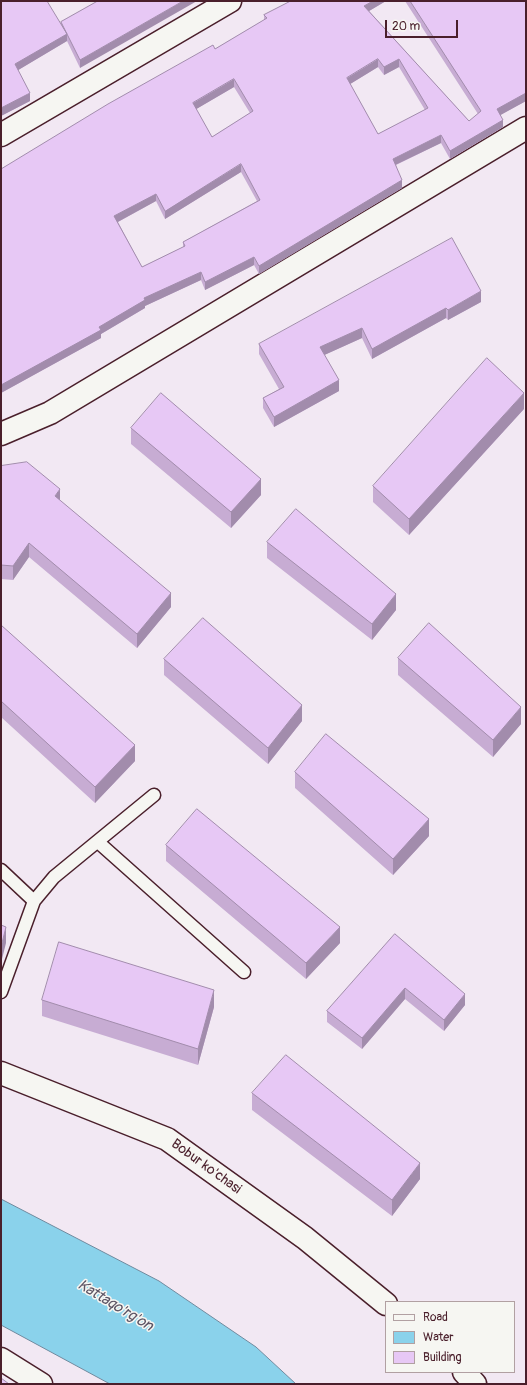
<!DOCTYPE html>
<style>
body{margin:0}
#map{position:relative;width:527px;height:1385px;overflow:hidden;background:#f2e8f3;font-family:Pangolin,sans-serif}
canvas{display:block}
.frame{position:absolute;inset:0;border:2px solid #4a1f2b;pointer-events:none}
.legend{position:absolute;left:385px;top:1301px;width:130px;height:72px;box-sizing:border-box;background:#f6f6f2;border:1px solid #b1a0a2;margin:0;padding:5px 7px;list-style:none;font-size:12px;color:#4a1f2b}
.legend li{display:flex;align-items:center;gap:8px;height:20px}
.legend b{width:20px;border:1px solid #b1a0a2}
.scale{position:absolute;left:385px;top:20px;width:73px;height:18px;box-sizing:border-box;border:2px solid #4a1f2b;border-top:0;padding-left:5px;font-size:12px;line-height:14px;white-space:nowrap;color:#4a1f2b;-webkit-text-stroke:3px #f6f6f2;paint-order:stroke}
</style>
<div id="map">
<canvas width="527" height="1385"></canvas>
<div class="frame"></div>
<ul class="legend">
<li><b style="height:5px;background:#f6f6f2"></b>Road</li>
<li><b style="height:11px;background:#8ad2eb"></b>Water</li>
<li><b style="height:11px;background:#e7c8f5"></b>Building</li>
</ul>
<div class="scale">20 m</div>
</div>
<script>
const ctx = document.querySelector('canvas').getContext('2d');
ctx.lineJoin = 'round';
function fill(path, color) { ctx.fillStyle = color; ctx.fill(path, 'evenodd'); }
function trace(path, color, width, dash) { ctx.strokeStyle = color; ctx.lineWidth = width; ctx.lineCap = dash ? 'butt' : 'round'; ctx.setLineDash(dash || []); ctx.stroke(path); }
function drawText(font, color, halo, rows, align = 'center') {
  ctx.font = font + ' Pangolin,sans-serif'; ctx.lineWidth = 3; ctx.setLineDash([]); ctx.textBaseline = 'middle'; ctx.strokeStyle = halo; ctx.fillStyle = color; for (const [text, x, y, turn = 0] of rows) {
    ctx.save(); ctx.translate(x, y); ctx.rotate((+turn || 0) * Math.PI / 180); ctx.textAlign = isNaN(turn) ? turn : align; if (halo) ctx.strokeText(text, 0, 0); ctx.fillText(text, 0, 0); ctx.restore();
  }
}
const water = new Path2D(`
 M 1,1199 L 159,1281 L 256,1347 L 296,1384 L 110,1384 L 1,1325 Z`);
fill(water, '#8ad2eb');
trace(water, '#708a9e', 1);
const service = new Path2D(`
 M 98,842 L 244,972
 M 1,870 L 34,901
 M 1,992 L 34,901 L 54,877 L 154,795`);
const minor = new Path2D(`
 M 1,434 L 50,413 L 526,128
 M 1,1359 L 41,1384`);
const tertiary = new Path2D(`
 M 1,135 L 230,1
 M 1,1073 L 167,1139 L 305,1238 L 386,1304
 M 464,1372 L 475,1384`);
trace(service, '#4a1f2b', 15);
trace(minor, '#4a1f2b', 25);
trace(tertiary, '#4a1f2b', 25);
trace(service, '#f6f6f2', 12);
trace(minor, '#f6f6f2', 22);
trace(tertiary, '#f6f6f2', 22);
fill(new Path2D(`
 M 1,1 L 61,24 L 61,22 L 98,1 L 80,68 L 67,41 L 18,70 L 30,101 L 1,116 Z
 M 291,1 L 386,1 L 369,11 L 469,121 L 478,114 L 405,1 L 526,1 L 526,101 L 500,115 L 503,127 L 450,159 L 441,143 L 396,165 L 402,188 L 259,274 L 254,265 L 205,290 L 201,280 L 145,306 L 145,308 L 101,334 L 101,338 L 1,393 L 1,169 L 215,49 L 264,20 L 264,15 ZM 378,67 L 384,75 L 399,67 L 425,110 L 378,134 L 350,84 ZM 234,87 L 250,113 L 212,137 L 196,109 ZM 241,172 L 257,201 L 183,242 L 183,247 L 142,267 L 118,222 L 156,201 L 165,219 Z
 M 481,302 L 448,320 L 446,318 L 372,359 L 362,338 L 324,355 L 339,391 L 274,427 L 263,408 L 263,398 L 279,389 L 259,354 L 259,344 Z
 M 524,409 L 409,535 L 373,502 L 373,486 Z
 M 131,428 L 261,495 L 231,528 L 131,444 Z
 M 1,466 L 60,501 L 171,607 L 137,648 L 29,557 L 13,580 L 1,579 Z
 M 267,542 L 396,610 L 372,640 L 267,558 Z
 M 1,625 L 135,761 L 95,803 L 1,717 Z
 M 398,658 L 521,724 L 493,757 L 398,675 Z
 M 164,659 L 302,721 L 268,764 L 164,675 Z
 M 295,772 L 429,836 L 393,875 L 295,788 Z
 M 166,845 L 340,943 L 306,979 L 166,861 Z
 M 395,934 L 465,1005 L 444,1031 L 405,999 L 362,1049 L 327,1022 L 327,1011 Z
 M 42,1000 L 214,1007 L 198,1065 L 42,1016 Z
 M 252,1093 L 420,1179 L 392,1216 L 252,1110 Z`), '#c7acd3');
fill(new Path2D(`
 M 183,1 L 197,1 L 80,68 L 80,60 Z
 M 373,1 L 386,1 L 364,14 L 364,6 Z
 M 67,34 L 67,41 L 15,72 L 15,64 Z
 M 378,59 L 378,67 L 347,86 L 347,78 Z
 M 399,59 L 399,67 L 384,75 L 384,67 Z
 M 234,79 L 234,87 L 193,111 L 193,103 Z
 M 30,93 L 30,101 L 1,116 L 1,108 Z
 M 526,93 L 526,101 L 497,117 L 497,109 Z
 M 503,120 L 503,127 L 450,159 L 450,151 Z
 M 441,135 L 441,143 L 393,166 L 393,159 Z
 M 241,164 L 241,172 L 165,219 L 165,211 Z
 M 402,180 L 402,188 L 259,274 L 259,266 Z
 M 156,194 L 156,201 L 114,224 L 114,216 Z
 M 254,257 L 254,265 L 205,290 L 205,282 Z
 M 201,272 L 201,280 L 145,306 L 145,308 L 101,334 L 101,338 L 1,393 L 1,385 L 99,327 L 144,298 Z
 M 481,291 L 481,302 L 448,320 L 448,310 Z
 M 446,308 L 446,318 L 372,359 L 372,349 Z
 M 362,328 L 362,338 L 320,357 L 320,347 Z
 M 339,380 L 339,391 L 274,427 L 274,417 Z
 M 524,393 L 524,409 L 409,535 L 409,519 Z
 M 261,479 L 261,495 L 231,528 L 231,512 Z
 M 60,489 L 60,503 L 55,496 Z
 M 29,543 L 29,557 L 13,580 L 13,566 Z
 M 171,593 L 171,607 L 137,648 L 137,634 Z
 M 396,594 L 396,610 L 372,640 L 372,624 Z
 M 302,705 L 302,721 L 268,764 L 268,748 Z
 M 521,707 L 521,724 L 493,757 L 493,740 Z
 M 135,745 L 135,761 L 95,803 L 95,787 Z
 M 429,819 L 429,836 L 393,875 L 393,859 Z
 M 6,927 L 6,943 L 1,963 L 1,947 Z
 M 340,927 L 340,943 L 306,979 L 306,963 Z
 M 405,988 L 405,999 L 362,1049 L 362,1038 Z
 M 214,990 L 214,1007 L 198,1065 L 198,1049 Z
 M 465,994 L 465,1005 L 444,1031 L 444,1020 Z
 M 420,1163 L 420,1179 L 392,1216 L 392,1200 Z`), '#a28cac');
const building = new Path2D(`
 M 1,1 L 47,1 L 67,34 L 15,64 L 30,93 L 1,108 Z
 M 98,1 L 183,1 L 80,60 L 61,22 Z
 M 291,1 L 373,1 L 364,6 L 469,121 L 481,111 L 410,1 L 526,1 L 526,93 L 497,109 L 503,120 L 450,151 L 441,135 L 393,159 L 402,180 L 259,266 L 254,257 L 205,282 L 201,272 L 144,298 L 145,300 L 99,327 L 101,330 L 1,385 L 1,169 L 108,104 L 213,45 L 215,49 L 267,18 L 264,15 ZM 378,59 L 384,67 L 399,59 L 428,108 L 378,134 L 347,78 ZM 234,79 L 253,111 L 212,137 L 193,103 ZM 241,164 L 260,200 L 183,242 L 185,246 L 142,267 L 114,216 L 156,194 L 165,211 Z
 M 452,238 L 481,291 L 448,310 L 446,308 L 372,349 L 362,328 L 320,347 L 339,380 L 274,417 L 263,398 L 284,387 L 259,344 Z
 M 487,358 L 524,393 L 409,519 L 373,486 Z
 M 161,393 L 261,479 L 231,512 L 131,428 Z
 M 27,462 L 60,489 L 55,496 L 171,593 L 137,634 L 29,543 L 13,566 L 1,565 L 1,466 Z
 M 296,509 L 396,594 L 372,624 L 267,542 Z
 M 203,618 L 302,705 L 268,748 L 164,659 Z
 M 429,623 L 521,707 L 493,740 L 398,658 Z
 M 1,625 L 135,745 L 95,787 L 1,701 Z
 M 326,734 L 429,819 L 393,859 L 295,772 Z
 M 197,809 L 340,927 L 306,963 L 166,845 Z
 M 1,925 L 6,927 L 1,947 Z
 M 395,934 L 465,994 L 444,1020 L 405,988 L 362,1038 L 327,1011 Z
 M 59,942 L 214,990 L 198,1049 L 42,1000 Z
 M 286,1055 L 420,1163 L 392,1200 L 252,1093 Z
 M 1,1378 L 9,1384 L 1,1384 Z`);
fill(building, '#e7c8f5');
trace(building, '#a28cac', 1);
drawText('14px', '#4a1f2b', '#f6f6f2', [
 ["Bobur ko'chasi",206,1167,36]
]);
drawText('italic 15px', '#5d5565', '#f6f6f2', [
 ["Kattaqo'rg'on",115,1306,31]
]);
</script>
